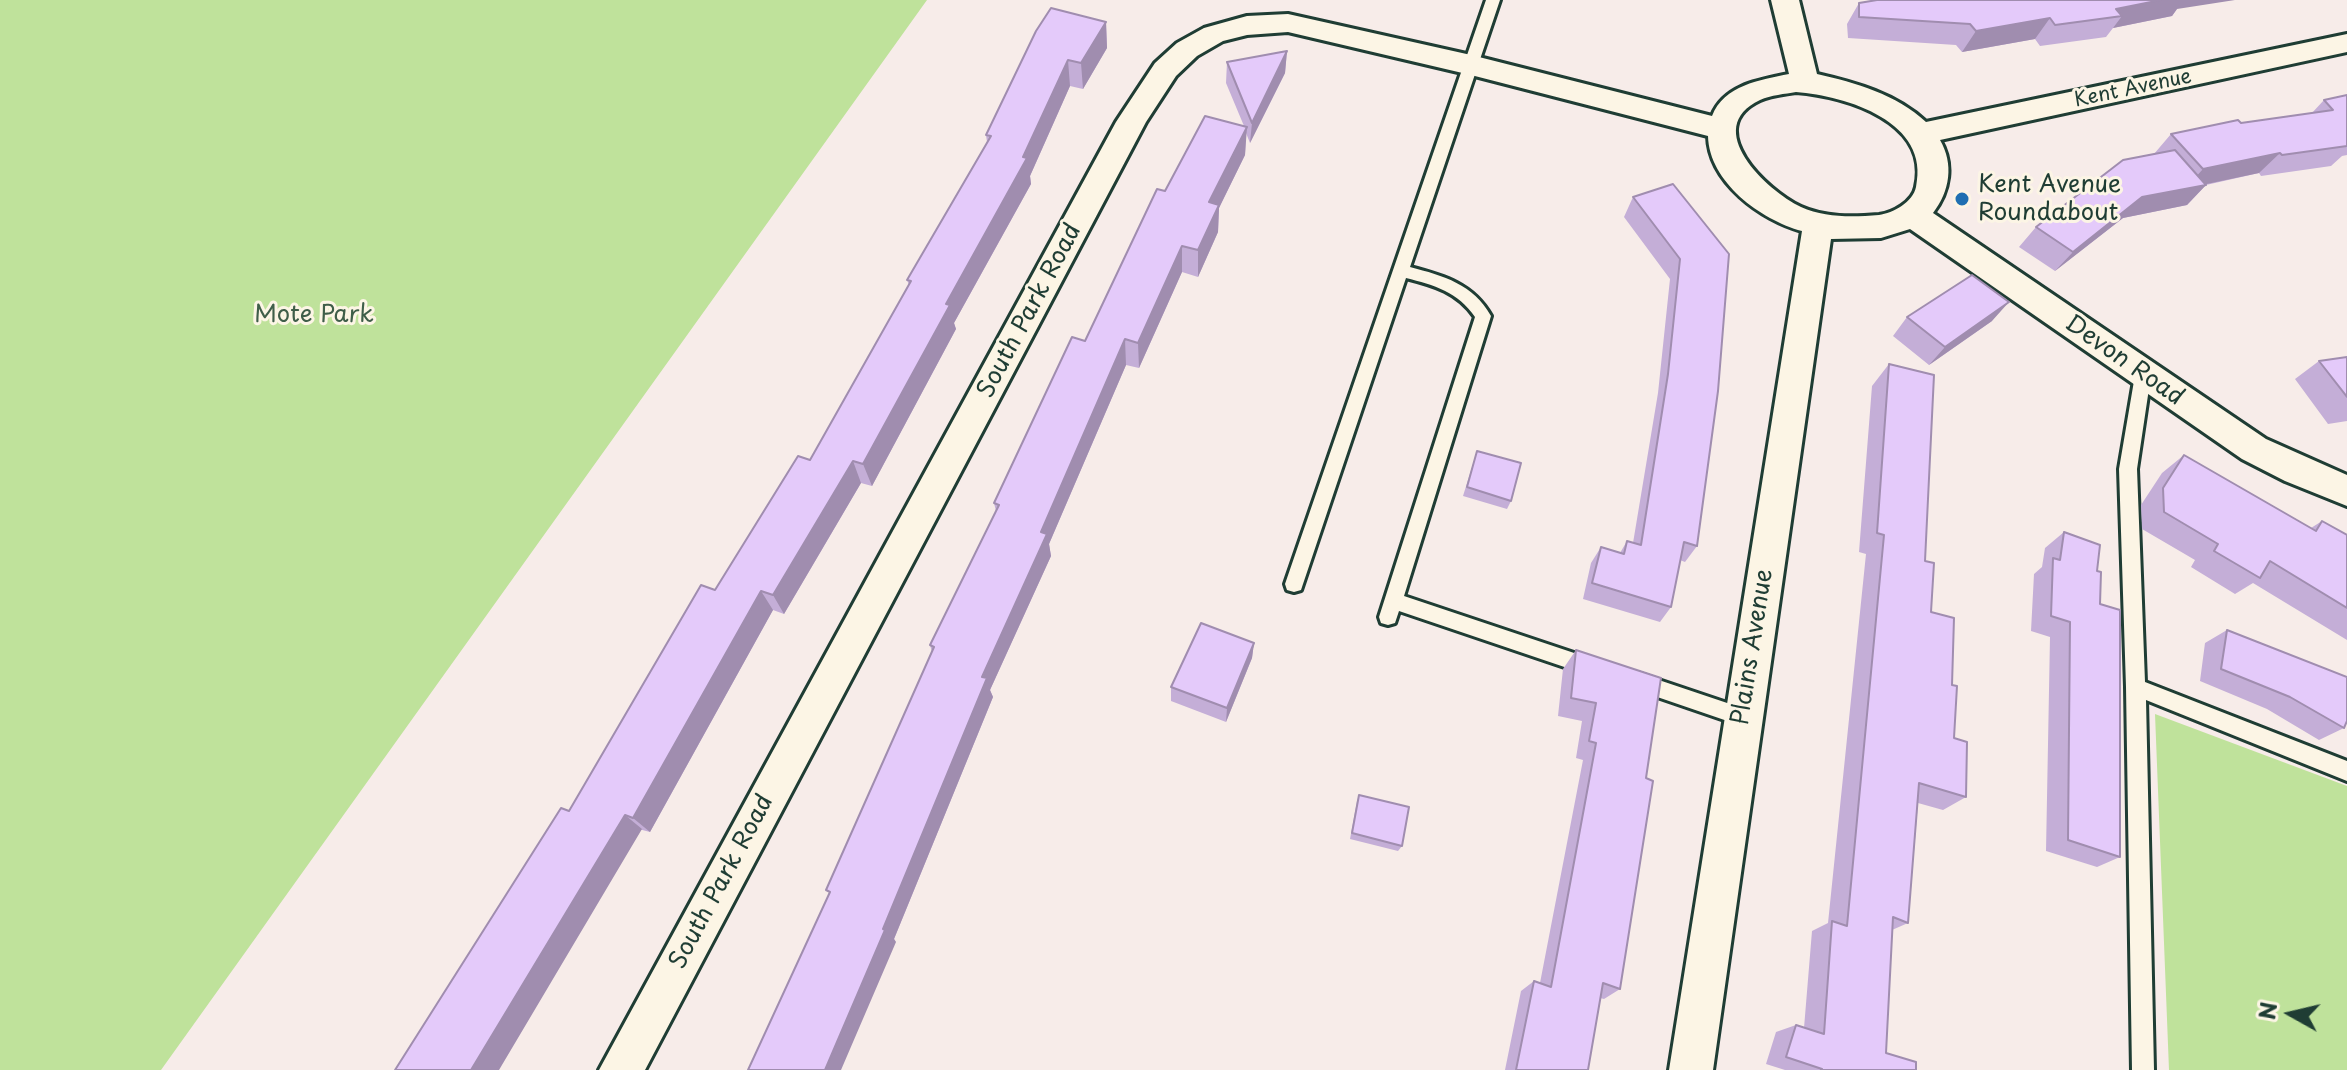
<!DOCTYPE html>
<style>
body{margin:0}
#map{position:relative;width:2347px;height:1070px;overflow:hidden;background:#f7ece9;font-family:"Playpen Sans",sans-serif}
canvas{display:block}
.north{position:absolute;left:2251px;top:974px;width:80px;height:80px;-webkit-text-stroke:6px #fcf5e5;paint-order:stroke;rotate:278deg;font-size:22px;font-weight:700;line-height:32px;text-align:center;color:#1f3d34}
.north::after{content:'';display:block;margin:auto;width:28px;height:36px;background:#1f3d34;clip-path:polygon(50% 0,100% 100%,50% 72%,0 100%)}
</style>
<div id="map">
<canvas width="2347" height="1070"></canvas>
<div class="north">N</div>
</div>
<script>
const ctx = document.querySelector('canvas').getContext('2d');
ctx.lineJoin = 'round';
function fill(path, color) { ctx.fillStyle = color; ctx.fill(path, 'evenodd'); }
function trace(path, color, width, dash) { ctx.strokeStyle = color; ctx.lineWidth = width; ctx.lineCap = dash ? 'butt' : 'round'; ctx.setLineDash(dash || []); ctx.stroke(path); }
function drawText(font, color, halo, rows, align = 'center') {
  ctx.font = font + ' "Playpen Sans",sans-serif'; ctx.lineWidth = 6; ctx.setLineDash([]); ctx.textBaseline = 'middle'; ctx.strokeStyle = halo; ctx.fillStyle = color; for (const [text, x, y, turn = 0] of rows) {
    ctx.save(); ctx.translate(x, y); ctx.rotate((+turn || 0) * Math.PI / 180); ctx.textAlign = isNaN(turn) ? turn : align; if (halo) ctx.strokeText(text, 0, 0); ctx.fillText(text, 0, 0); ctx.restore();
  }
}
fill(new Path2D(`
 M 0,0 L 927,0 L 161,1070 L 0,1070 Z
 M 2155,714 L 2347,786 L 2347,1070 L 2169,1070 Z`), '#bfe29b');
const service = new Path2D(`
 M 1486,0 L 1500,0 L 1410,267 C 1444,276 1473,284 1491,316 L 1404,596 L 1598,661 L 1601,667 L 1598,673 L 1591,676 L 1399,611 L 1395,623 L 1388,625 L 1381,623 L 1379,617 L 1475,317 C 1458,292 1434,285 1406,278 L 1303,584 L 1301,590 L 1294,592 L 1287,590 L 1285,584 Z
 M 2143,368 L 2151,375 L 2137,469 L 2145,682 L 2347,761 L 2347,781 L 2146,700 L 2154,1070 L 2132,1070 L 2126,687 L 2119,469 L 2135,375 Z
 M 1638,673 L 1742,708 L 1749,711 L 1752,717 L 1749,723 L 1742,726 L 1631,688 L 1628,682 L 1631,676 Z`);
const minor = new Path2D(`
 M 1771,0 L 1799,0 L 1817,74 C 1856,83 1896,94 1926,122 L 2347,34 L 2347,52 L 1940,140 C 1954,164 1950,191 1933,213 L 2266,439 L 2347,475 L 2347,506 L 2285,481 L 2242,459 L 1910,229 L 1881,238 L 1831,239 L 1713,1070 L 1669,1070 L 1802,231 C 1761,220 1709,182 1708,136 L 1471,75 L 1288,32 L 1247,35 L 1223,41 L 1197,56 L 1176,76 L 1146,122 L 645,1070 L 599,1070 L 1116,122 L 1155,63 L 1177,43 L 1204,28 L 1247,16 L 1288,14 L 1471,55 L 1712,116 C 1724,85 1760,80 1789,74 ZM 1796,92 C 1847,96 1931,122 1916,187 C 1913,202 1893,213 1879,215 C 1853,217 1825,218 1801,207 C 1767,191 1700,128 1760,100 C 1771,95 1785,94 1796,92 Z`);
trace(service, '#1f3d34', 6);
trace(minor, '#1f3d34', 6);
fill(service, '#fcf5e5');
fill(minor, '#fcf5e5');
fill(new Path2D(`
 M 1859,3 L 2177,9 L 2172,16 L 2113,28 L 2106,37 L 2040,46 L 2035,39 L 1962,52 L 1956,45 L 1848,38 L 1847,24 Z
 M 1106,22 L 1107,48 L 1083,89 L 1070,86 L 1030,176 L 1031,184 L 954,323 L 956,329 L 872,486 L 861,483 L 784,614 L 773,610 L 650,832 L 569,811 L 715,590 L 810,460 L 909,285 L 907,280 L 987,142 L 986,135 Z
 M 1287,51 L 1285,73 L 1250,143 L 1246,133 L 1245,155 L 1219,208 L 1218,232 L 1198,277 L 1182,272 L 1139,368 L 1126,365 L 1049,544 L 1051,556 L 990,690 L 993,697 L 894,939 L 896,942 L 826,890 L 932,652 L 930,645 L 996,511 L 994,503 L 1085,341 L 1165,191 L 1244,126 L 1226,83 L 1227,62 Z
 M 2347,95 L 2347,155 L 2342,156 L 2331,166 L 2261,176 L 2259,173 L 2206,185 L 2187,205 L 2123,218 L 2055,271 L 2019,247 L 2036,227 L 2154,154 L 2171,134 L 2311,114 L 2324,100 Z
 M 1633,197 L 1729,254 L 1697,546 L 1685,562 L 1680,560 L 1671,607 L 1660,622 L 1583,599 L 1591,563 L 1601,547 L 1620,553 L 1627,541 L 1633,543 L 1658,393 L 1670,279 L 1624,217 Z
 M 1907,317 L 1992,321 L 1929,365 L 1893,336 Z
 M 2347,357 L 2347,421 L 2328,424 L 2295,379 L 2319,361 Z
 M 1889,364 L 1925,561 L 1931,612 L 1952,685 L 1954,738 L 1966,797 L 1943,810 L 1918,803 L 1908,923 L 1892,930 L 1886,1053 L 1916,1070 L 1785,1070 L 1766,1064 L 1776,1032 L 1796,1025 L 1804,1028 L 1812,931 L 1828,923 L 1866,554 L 1859,552 L 1872,386 Z
 M 1477,451 L 1511,501 L 1507,509 L 1463,496 Z
 M 2184,455 L 2311,528 L 2322,521 L 2347,535 L 2347,640 L 2253,583 L 2235,594 L 2191,567 L 2195,560 L 2142,529 L 2141,505 L 2162,473 Z
 M 2064,532 L 2097,571 L 2100,604 L 2120,857 L 2097,867 L 2046,851 L 2050,637 L 2031,631 L 2034,574 L 2042,567 L 2045,548 Z
 M 2227,630 L 2344,728 L 2319,740 L 2267,709 L 2200,681 L 2205,643 Z
 M 1254,643 L 1252,658 L 1226,722 L 1171,701 L 1171,687 Z
 M 1576,650 L 1646,778 L 1620,989 L 1604,999 L 1600,998 L 1588,1070 L 1505,1070 L 1521,991 L 1534,981 L 1540,983 L 1583,760 L 1576,758 L 1582,721 L 1558,716 L 1563,669 Z
 M 1359,795 L 1402,846 L 1398,851 L 1350,839 L 1357,801 Z`), '#c4aed7');
fill(new Path2D(`
 M 2161,0 L 2235,0 L 2177,9 L 2172,16 L 2113,28 L 2122,16 L 2116,9 Z
 M 2050,18 L 2035,39 L 1962,52 L 1976,31 Z
 M 1106,22 L 1107,48 L 1083,89 L 1081,63 Z
 M 1287,51 L 1285,73 L 1250,143 L 1252,123 Z
 M 1068,60 L 1070,86 L 1030,176 L 1031,184 L 954,323 L 956,329 L 872,486 L 863,464 L 946,304 Z
 M 1247,127 L 1245,155 L 1219,208 L 1218,232 L 1198,277 L 1198,250 L 1209,202 Z
 M 2280,153 L 2259,173 L 2202,185 L 2206,185 L 2187,205 L 2123,218 L 2055,271 L 2073,252 L 2142,197 L 2185,189 L 2203,169 Z
 M 1182,246 L 1182,272 L 1139,368 L 1138,343 Z
 M 2009,302 L 1992,321 L 1929,365 L 1945,347 Z
 M 1125,339 L 1126,365 L 1049,544 L 1051,556 L 990,690 L 993,697 L 894,939 L 896,942 L 841,1070 L 825,1070 L 1041,532 Z
 M 853,461 L 861,483 L 784,614 L 773,595 Z
 M 761,591 L 773,610 L 650,832 L 633,818 Z
 M 1254,643 L 1252,658 L 1226,722 L 1227,708 Z
 M 625,815 L 642,829 L 499,1070 L 471,1070 Z`), '#a08daf');
const building = new Path2D(`
 M 1877,0 L 2161,0 L 2116,9 L 2122,16 L 2055,25 L 2050,18 L 1976,31 L 1970,24 L 1859,17 L 1859,3 Z
 M 1051,8 L 1106,22 L 1081,63 L 1068,60 L 1023,157 L 1027,158 L 946,304 L 950,305 L 863,464 L 853,461 L 773,595 L 761,591 L 633,818 L 625,815 L 471,1070 L 395,1070 L 561,808 L 569,811 L 701,585 L 715,590 L 798,456 L 810,460 L 911,281 L 907,280 L 991,136 L 986,135 L 1036,31 Z
 M 1287,51 L 1252,123 L 1227,62 Z
 M 2347,95 L 2347,146 L 2282,155 L 2280,153 L 2203,169 L 2171,134 L 2238,120 L 2241,123 L 2333,110 L 2324,100 Z
 M 1205,116 L 1247,127 L 1209,202 L 1219,205 L 1198,250 L 1182,246 L 1138,343 L 1125,339 L 1041,532 L 1047,534 L 982,677 L 987,678 L 883,929 L 885,930 L 825,1070 L 748,1070 L 830,892 L 826,890 L 934,647 L 930,645 L 999,505 L 994,503 L 1072,337 L 1085,341 L 1157,189 L 1165,191 Z
 M 2175,150 L 2206,185 L 2142,197 L 2073,252 L 2036,227 L 2123,160 Z
 M 1673,184 L 1729,254 L 1718,391 L 1697,546 L 1684,542 L 1671,607 L 1592,583 L 1601,547 L 1624,554 L 1627,541 L 1641,545 L 1668,374 L 1680,259 L 1633,197 Z
 M 1972,275 L 2009,302 L 1945,347 L 1907,317 Z
 M 2347,357 L 2347,397 L 2319,361 Z
 M 1889,364 L 1934,375 L 1925,561 L 1934,563 L 1931,612 L 1954,618 L 1952,685 L 1957,686 L 1954,738 L 1967,742 L 1966,797 L 1919,783 L 1908,923 L 1893,917 L 1886,1053 L 1916,1062 L 1916,1070 L 1821,1070 L 1822,1069 L 1786,1057 L 1796,1025 L 1824,1034 L 1832,921 L 1847,926 L 1884,535 L 1877,533 Z
 M 1477,451 L 1521,463 L 1511,501 L 1467,487 Z
 M 2184,455 L 2316,531 L 2322,521 L 2347,535 L 2347,608 L 2270,561 L 2260,578 L 2214,551 L 2218,544 L 2164,512 L 2163,488 Z
 M 2064,532 L 2100,545 L 2097,571 L 2101,572 L 2100,604 L 2120,610 L 2120,857 L 2068,840 L 2070,622 L 2051,616 L 2053,558 L 2060,560 Z
 M 1201,623 L 1254,643 L 1227,708 L 1171,687 Z
 M 2227,630 L 2347,677 L 2347,721 L 2344,728 L 2290,697 L 2221,669 Z
 M 1576,650 L 1661,678 L 1646,778 L 1653,781 L 1620,989 L 1603,983 L 1588,1070 L 1516,1070 L 1534,981 L 1551,987 L 1596,743 L 1589,741 L 1596,703 L 1571,698 Z
 M 1359,795 L 1409,807 L 1402,846 L 1352,833 Z`);
fill(building, '#e4cafa');
trace(building, '#a08daf', 2);
for (const [x, y, r, color] of [
 [1962,199,8,"#1f6fb2"]
]) { const dot = new Path2D(); dot.arc(x, y, r, 0, 2 * Math.PI); ctx.fillStyle = color; ctx.fill(dot); trace(dot, '#fcf5e5', 3); }
drawText('20px', '#1f3d34', '#fcf5e5', [
 ["Kent Avenue",2133,89,-12]
]);
drawText('24px', '#1f3d34', '#fcf5e5', [
 ["Kent Avenue",1978,185],
 ["Roundabout",1978,213]
], 'left');
drawText('24px', '#1f3d34', '#fcf5e5', [
 ["South Park Road",1030,311,-62],
 ["Devon Road",2124,361,35],
 ["Plains Avenue",1753,647,-81],
 ["South Park Road",722,882,-62]
]);
drawText('24px', '#3f5e49', '#fcf5e5', [
 ["Mote Park",314,315]
]);
</script>
